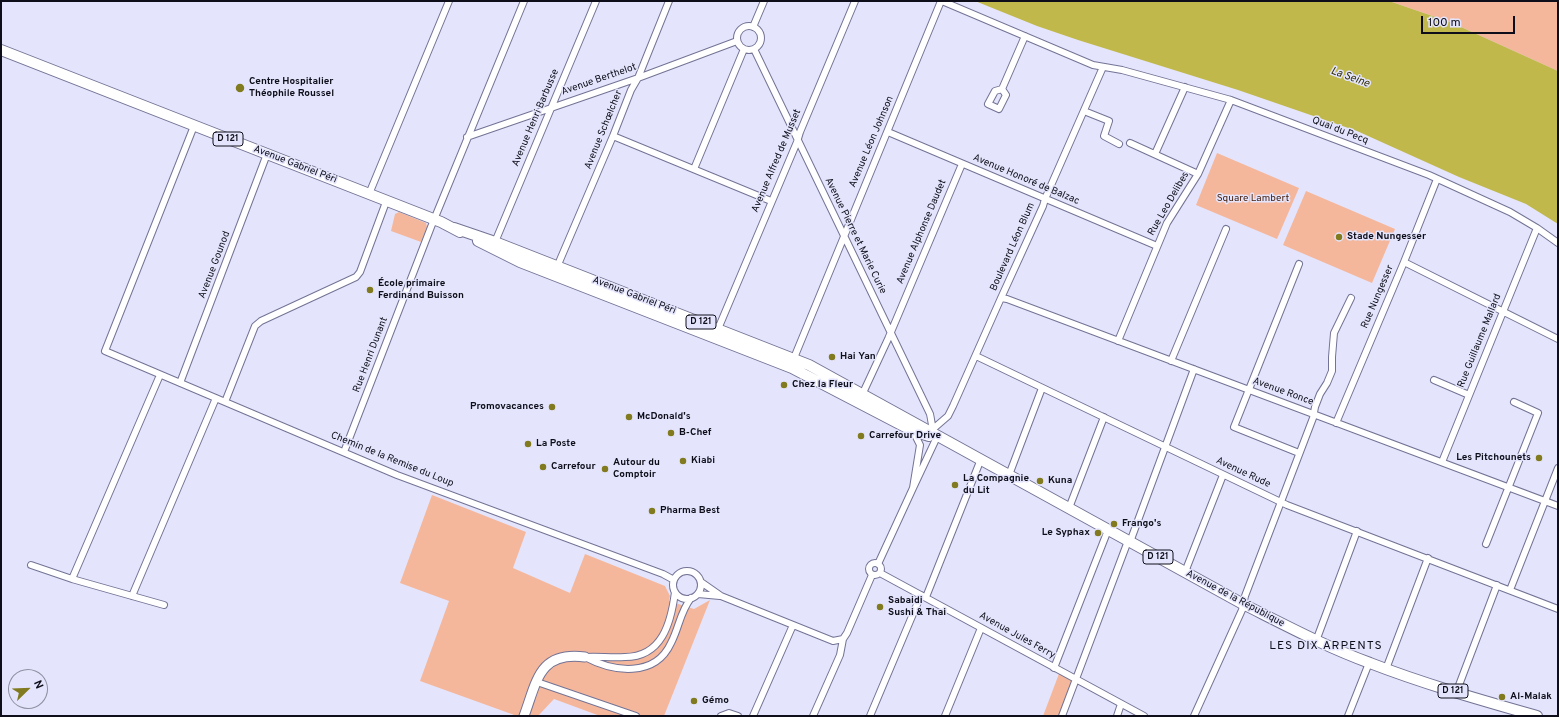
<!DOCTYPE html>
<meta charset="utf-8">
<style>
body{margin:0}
#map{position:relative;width:1559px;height:717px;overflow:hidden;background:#e4e5fc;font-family:Overpass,sans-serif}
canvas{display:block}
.frame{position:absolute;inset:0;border:2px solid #0e0e1a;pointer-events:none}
.north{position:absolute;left:8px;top:669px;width:40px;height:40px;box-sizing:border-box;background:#e4e5fc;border:1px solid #8e8fa2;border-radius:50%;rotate:67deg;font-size:11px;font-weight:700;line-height:16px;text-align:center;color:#0e0e1a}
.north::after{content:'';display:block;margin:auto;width:14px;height:18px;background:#817a1f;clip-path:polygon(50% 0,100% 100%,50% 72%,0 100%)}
.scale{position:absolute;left:1421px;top:16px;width:94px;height:18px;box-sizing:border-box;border:2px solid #0e0e1a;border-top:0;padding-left:5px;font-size:12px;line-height:14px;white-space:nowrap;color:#0e0e1a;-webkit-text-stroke:3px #e4e5fc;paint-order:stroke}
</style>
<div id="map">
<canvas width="1559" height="717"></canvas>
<div class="frame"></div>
<div class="north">N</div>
<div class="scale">100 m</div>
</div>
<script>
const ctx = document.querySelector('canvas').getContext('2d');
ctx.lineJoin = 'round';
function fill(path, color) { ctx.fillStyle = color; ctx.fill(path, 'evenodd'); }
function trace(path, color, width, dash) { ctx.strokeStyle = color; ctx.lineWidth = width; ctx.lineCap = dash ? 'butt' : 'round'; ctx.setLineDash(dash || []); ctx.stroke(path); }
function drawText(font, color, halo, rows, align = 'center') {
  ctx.font = font + ' Overpass,sans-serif'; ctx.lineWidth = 3; ctx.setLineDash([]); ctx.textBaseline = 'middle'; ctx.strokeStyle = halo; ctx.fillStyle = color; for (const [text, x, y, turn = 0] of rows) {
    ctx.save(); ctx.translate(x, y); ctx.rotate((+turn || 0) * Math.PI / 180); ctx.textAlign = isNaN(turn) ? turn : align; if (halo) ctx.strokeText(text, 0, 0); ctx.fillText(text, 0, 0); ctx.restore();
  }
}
fill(new Path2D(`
 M 1389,1 L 1558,1 L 1558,71 L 1450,22 Z
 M 1217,153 L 1299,188 L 1277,239 L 1196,205 Z
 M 1306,191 L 1395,229 L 1372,283 L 1283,245 Z
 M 399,212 L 426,223 L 427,227 L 421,242 L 391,231 L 395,214 Z
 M 432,495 L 526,532 L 513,568 L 570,593 L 585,554 L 665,586 L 670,596 L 669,601 L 694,609 L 710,600 L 664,716 L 600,716 L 554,699 L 538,716 L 517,716 L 420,681 L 449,601 L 400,583 Z
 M 1060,671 L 1075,680 L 1062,716 L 1043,716 Z`), '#f5b79c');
fill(new Path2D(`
 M 975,1 L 1389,1 L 1450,22 L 1558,71 L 1558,224 L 1526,204 L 1459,177 L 1357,131 L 1238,90 L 1078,40 L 1037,26 Z`), '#c1b84b');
const street = new Path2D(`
 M 942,1 L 1093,65 L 1122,70 L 1231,100 L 1429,175 L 1510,212 L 1537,228 L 1558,243
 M737 38a12 12 0 1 1 24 0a12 12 0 1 1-24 0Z
 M 753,27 L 764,1
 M 754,49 L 930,414 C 932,423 932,431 936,439 L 913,488 L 920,445 L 913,431
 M 1002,89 L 1025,36
 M 1002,89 L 1006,95 L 999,109 L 988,104 L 995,91 Z
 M 1084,111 L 1109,121 L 1104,136 L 1119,144
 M 194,126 L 105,351 L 397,475 L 663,574 L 674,580
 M 888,132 L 1157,246
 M 613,136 L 771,201
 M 467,137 L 638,78 L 737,41
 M 1130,143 L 1198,174
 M 1155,154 L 1185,87
 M 694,169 L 744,49
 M 369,194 L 449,1
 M 495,242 L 596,1
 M 1404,262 L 1558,339
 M 1299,264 L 1234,427 L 1299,453
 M 557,267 L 613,136 L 631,90 L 638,78 L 669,1
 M 1001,298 L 1007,299 L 1558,506
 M 718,329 L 797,142 L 800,132 L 855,1
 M 1118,341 L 1167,223 L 1198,174 L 1231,100
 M 976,356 L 1287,505 L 1558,609
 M 794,358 L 941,1
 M 1171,361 L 1226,229
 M 1434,380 L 1469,395
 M 180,383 L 267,154
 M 862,395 L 888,339 L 962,164
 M 225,402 L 255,326 L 261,321 L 356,277 L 360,272 L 386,202
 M 1336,423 L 1404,262 L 1437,179
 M 933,429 L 948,416 L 953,406 L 1001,298 L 1043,206 L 1045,199 L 1103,67
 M 344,452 L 431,227 L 524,1
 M 1442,462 L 1537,228
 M 1009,475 L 1042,388
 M 1069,508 L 1104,417
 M 1130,542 L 1194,369
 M 1486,544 L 1538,413 L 1514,402
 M869 569a6 6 0 1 1 12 0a6 6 0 1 1-12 0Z
 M 878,564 L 913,488
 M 31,565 L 72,579 L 164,605
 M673 585a14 14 0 1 1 28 0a14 14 0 1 1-28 0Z
 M 1185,572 L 1223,475
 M 880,573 L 1144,716
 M 72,579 L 160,375
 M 701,582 L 721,596 L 833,641 L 843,639
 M 1510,590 L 1558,468
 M 698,594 L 720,596
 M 132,596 L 216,398
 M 926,597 L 981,459
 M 1316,641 L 1357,531
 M 585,657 C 613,672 655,678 671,643 C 679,628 680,612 691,598
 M 585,657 C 599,656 610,658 625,657 C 662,657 671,623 675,592
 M 1054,668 L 1108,530
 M 1386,669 L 1428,558
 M 537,682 L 636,716
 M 1456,693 L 1497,585
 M 721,716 L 729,713 L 738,716
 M 753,716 L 793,625
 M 813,716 L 840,655 L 843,639 L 847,633 L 872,575
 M 870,716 L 921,595
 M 945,716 L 981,628
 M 1062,716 L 1128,541
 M 1117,716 L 1121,704
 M 1194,716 L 1242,610 L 1245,596 L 1313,418 L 1315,407 L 1320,394 L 1327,383 L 1332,371 L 1332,357 L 1334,333 L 1351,298
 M 1348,716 L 1369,663`);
const secondary = new Path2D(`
 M 524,716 C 537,681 539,651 585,657`);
const primary = new Path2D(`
 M 1,50 L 441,222 L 460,232
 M 454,228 L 495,242 L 809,365 L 1243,604 C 1285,625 1326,647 1370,663 C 1424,684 1481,700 1537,716
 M 478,241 L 520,262 L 792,368 L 913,431 L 929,436`);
trace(street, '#737395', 8);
trace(secondary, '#737395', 11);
trace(primary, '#737395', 12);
trace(street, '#fff', 6);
trace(secondary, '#fff', 9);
trace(primary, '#fff', 10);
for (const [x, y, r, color] of [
 [240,88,5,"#817a1f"],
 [1339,237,4,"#817a1f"],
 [370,290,4,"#817a1f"],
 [832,357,4,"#817a1f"],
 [784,385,4,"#817a1f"],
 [552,407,4,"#817a1f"],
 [629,417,4,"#817a1f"],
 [671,433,4,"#817a1f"],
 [861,436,4,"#817a1f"],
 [528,444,4,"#817a1f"],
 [1539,458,4,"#817a1f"],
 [683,461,4,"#817a1f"],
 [543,467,4,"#817a1f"],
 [605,469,4,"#817a1f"],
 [1040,481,4,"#817a1f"],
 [955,485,4,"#817a1f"],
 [652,511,4,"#817a1f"],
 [1114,524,4,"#817a1f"],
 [1098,533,4,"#817a1f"],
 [880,607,4,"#817a1f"],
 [1502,697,4,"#817a1f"],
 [694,701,4,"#817a1f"]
]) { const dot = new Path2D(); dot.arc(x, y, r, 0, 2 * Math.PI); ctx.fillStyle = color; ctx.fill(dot); trace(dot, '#e4e5fc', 1.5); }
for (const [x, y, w] of [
 [228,139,30],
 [701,322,30],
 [1158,557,30],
 [1453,691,30]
]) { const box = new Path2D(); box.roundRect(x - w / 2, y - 7, w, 14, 3); ctx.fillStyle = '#e4e5fc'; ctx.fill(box); trace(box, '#0e0e1a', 1); }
drawText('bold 9px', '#0e0e1a', null, [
 ["D 121",228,139],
 ["D 121",701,322],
 ["D 121",1158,557],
 ["D 121",1453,691]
]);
drawText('10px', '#0e0e1a', '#e4e5fc', [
 ["Avenue Berthelot",599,80,-19],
 ["Avenue Henri Barbusse",536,118,-67],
 ["Avenue Schœlcher",604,130,-68],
 ["Quai du Pecq",1340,131,21],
 ["Avenue Léon Johnson",872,142,-67],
 ["Avenue Alfred de Musset",777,161,-67],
 ["Avenue Gabriel Péri",295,165,21],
 ["Avenue Honoré de Balzac",1026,180,23],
 ["Rue Leo Delibes",1169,204,-60],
 ["Avenue Alphonse Daudet",922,232,-67],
 ["Avenue Pierre et Marie Curie",855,236,64],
 ["Boulevard Léon Blum",1013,247,-66],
 ["Avenue Gounod",215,265,-69],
 ["Avenue Gabriel Péri",634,296,21],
 ["Rue Nungesser",1378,297,-67],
 ["Rue Guillaume Mallard",1480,341,-68],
 ["Rue Henri Dunant",371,355,-69],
 ["Avenue Ronce",1283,392,20],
 ["Chemin de la Remise du Loup",392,460,22],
 ["Avenue Rude",1243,473,25],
 ["Avenue de la République",1235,599,28],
 ["Avenue Jules Ferry",1017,636,29]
]);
drawText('bold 10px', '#0e0e1a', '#e4e5fc', [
 ["Centre Hospitalier",249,82],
 ["Théophile Roussel",249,94],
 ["Stade Nungesser",1347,237],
 ["École primaire",378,284],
 ["Ferdinand Buisson",378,296],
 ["Hai Yan",840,357],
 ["Chez la Fleur",792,385],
 ["Promovacances",544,407,"right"],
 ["McDonald's",637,417],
 ["B-Chef",679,433],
 ["Carrefour Drive",869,436],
 ["La Poste",536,444],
 ["Les Pitchounets",1531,458,"right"],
 ["Kiabi",691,461],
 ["Autour du",613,463],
 ["Comptoir",613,475],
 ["Carrefour",551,467],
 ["La Compagnie",963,479],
 ["du Lit",963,491],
 ["Kuna",1048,481],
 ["Pharma Best",660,511],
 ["Frango's",1122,524],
 ["Le Syphax",1090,533,"right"],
 ["Sabaidi",888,601],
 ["Sushi & Thai",888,613],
 ["Al-Malak",1510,697],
 ["Gémo",702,701]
], 'left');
drawText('10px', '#46200e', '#e4e5fc', [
 ["Square Lambert",1253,199]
]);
drawText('italic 11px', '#312e00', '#e4e5fc', [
 ["La Seine",1350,78,20]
]);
ctx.letterSpacing = '1px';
drawText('12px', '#0e0e1a', '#e4e5fc', [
 ["LES DIX ARPENTS",1326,647]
]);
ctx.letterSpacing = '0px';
</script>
